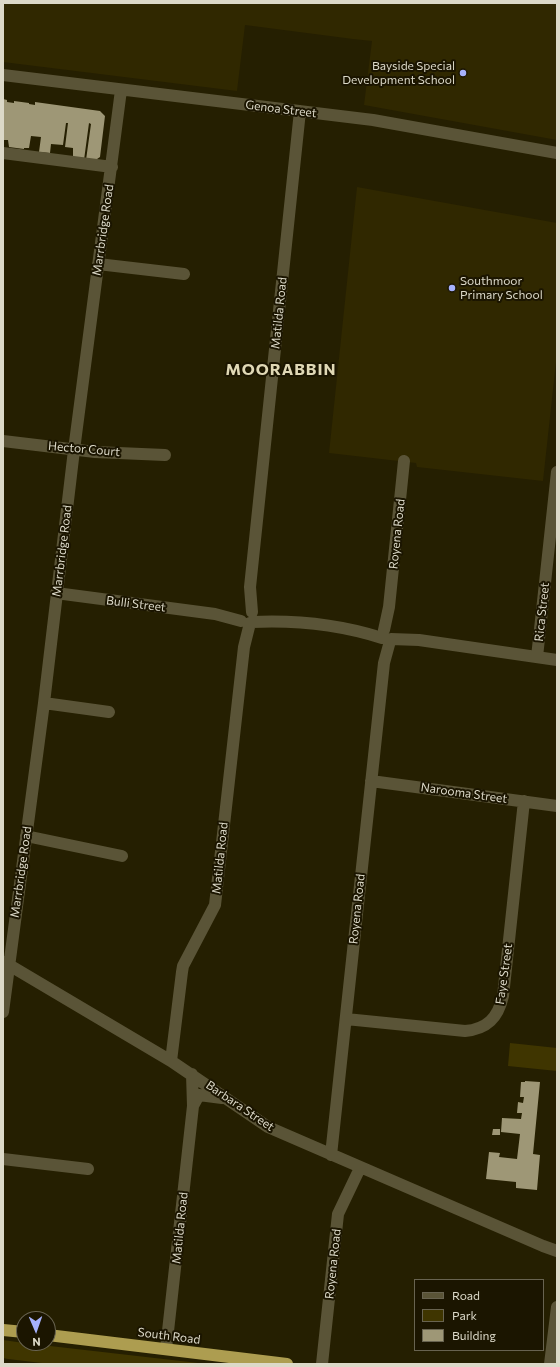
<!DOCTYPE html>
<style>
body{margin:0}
#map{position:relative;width:560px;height:1367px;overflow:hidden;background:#251f01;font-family:Commissioner,sans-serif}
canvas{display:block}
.frame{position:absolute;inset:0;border:4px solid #dcd9c8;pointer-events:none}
.legend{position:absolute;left:414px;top:1279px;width:130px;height:72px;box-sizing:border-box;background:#1b1500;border:1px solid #686350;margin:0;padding:5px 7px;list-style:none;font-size:12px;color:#dcd9c8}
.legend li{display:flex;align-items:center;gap:8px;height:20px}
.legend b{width:20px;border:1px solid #686350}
.north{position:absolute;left:16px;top:1311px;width:40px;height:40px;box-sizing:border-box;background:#1b1500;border:1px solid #686350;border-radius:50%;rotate:178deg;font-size:11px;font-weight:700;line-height:16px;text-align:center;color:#dcd9c8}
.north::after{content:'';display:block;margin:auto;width:14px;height:18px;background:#a6b1fc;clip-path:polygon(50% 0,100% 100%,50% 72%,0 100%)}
</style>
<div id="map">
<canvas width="560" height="1367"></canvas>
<div class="frame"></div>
<ul class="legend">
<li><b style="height:5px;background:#5a5437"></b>Road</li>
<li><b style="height:11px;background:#3f3500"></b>Park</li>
<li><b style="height:11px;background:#9e9776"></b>Building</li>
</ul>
<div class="north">N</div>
</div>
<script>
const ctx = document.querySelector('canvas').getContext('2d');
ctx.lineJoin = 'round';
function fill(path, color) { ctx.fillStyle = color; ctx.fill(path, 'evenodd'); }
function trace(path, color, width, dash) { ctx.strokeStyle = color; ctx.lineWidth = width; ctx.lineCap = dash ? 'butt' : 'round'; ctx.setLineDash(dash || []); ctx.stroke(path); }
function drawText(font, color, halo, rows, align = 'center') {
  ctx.font = font + ' Commissioner,sans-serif'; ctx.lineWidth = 4; ctx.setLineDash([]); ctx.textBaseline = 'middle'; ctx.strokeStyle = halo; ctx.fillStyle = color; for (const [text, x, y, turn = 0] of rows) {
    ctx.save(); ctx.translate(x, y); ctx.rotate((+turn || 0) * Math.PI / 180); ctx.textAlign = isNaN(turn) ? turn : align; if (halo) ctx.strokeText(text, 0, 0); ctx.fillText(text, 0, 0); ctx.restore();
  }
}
fill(new Path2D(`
 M 3,3 L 557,3 L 557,140 L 364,105 L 372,41 L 353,39 L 245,25 L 237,91 L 3,62 Z
 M 357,187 L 557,223 L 557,353 L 543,481 L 417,467 L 416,463 L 329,453 Z`), '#302800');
fill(new Path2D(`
 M 510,1043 L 557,1048 L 557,1071 L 508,1066 Z
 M 3,1340 L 24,1343 L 207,1364 L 50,1364 L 8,1359 L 3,1358 Z`), '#3f3500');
fill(new Path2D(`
 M 3,99 L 7,100 L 7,102 L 14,103 L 14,101 L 29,103 L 29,104 L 35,105 L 35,102 L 100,111 L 105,116 L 100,157 L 94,161 L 86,160 L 91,124 L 89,123 L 84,160 L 73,159 L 73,148 L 65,147 L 68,123 L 66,123 L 63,145 L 51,144 L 50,153 L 39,152 L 41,137 L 31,136 L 29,148 L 24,148 L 24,149 L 9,147 L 8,140 L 4,140 L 3,143 Z
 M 525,1081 L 540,1082 L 533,1154 L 540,1155 L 537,1190 L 516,1188 L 516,1182 L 486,1179 L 489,1152 L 500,1153 L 499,1157 L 517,1159 L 520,1134 L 501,1132 L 502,1118 L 521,1119 L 522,1113 L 517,1113 L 518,1102 L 523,1103 L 524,1097 L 520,1097 L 521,1082 L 525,1082 Z
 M 493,1129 L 500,1129 L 500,1135 L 492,1135 Z`), '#9e9776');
trace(new Path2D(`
 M 3,75 L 373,120 L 557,153
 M 3,153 L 112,167
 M 98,264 L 184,274
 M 3,441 L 95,452 L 165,455
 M 56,593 L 215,614 L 241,621
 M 252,612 L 250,587 L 300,111
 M 252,622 C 295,620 341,625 382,638
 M 384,630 L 389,607 L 404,461
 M 391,639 L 419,640 L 557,660
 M 537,657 L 557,472
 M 44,703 L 109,712
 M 371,781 L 557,806
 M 26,836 L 122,856
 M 4,962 L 171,1061 L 268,1127 L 543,1246 L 557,1251
 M 3,1012 L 44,703 L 74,450 L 121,90
 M 346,1019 L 465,1031 C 487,1029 498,1018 503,996 L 524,801
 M 171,1061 L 182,972 L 183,966 L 215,905 L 244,647 L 250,623
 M 193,1106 L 199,1095 L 222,1098
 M 331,1155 L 384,663 L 390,641
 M 3,1159 L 88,1169
 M 166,1349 L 193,1106 L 192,1074
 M 322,1364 L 338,1214 L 360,1168
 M 550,1364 L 557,1307`), '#5a5437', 12);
trace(new Path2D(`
 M 3,1330 L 24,1332
 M 48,1335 L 287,1364`), '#ad9d50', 12);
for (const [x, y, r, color] of [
 [463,73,4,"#a6b1fc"],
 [452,288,4,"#a6b1fc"]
]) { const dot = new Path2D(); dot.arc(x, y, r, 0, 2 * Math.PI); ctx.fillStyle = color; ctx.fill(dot); trace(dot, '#1b1500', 1.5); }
drawText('12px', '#dcd9c8', '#1b1500', [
 ["Bayside Special",455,66],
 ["Development School",455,80],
 ["Southmoor",460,281,"left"],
 ["Primary School",460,295,"left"]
], 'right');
drawText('12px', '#dcd9c8', '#1b1500', [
 ["Genoa Street",281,109,7],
 ["Marrbridge Road",103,230,-82],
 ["Matilda Road",279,313,-84],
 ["Hector Court",84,449,5],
 ["Royena Road",397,534,-84],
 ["Marrbridge Road",62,551,-83],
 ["Bulli Street",136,604,7],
 ["Rica Street",542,612,-84],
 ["Narooma Street",464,793,8],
 ["Matilda Road",220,858,-84],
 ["Marrbridge Road",21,872,-82],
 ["Royena Road",357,909,-84],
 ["Faye Street",504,974,-82],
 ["Barbara Street",240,1106,34],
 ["Matilda Road",180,1228,-84],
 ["Royena Road",333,1264,-84],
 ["South Road",169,1336,7]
]);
ctx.letterSpacing = '1px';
drawText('bold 16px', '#e0d8b5', '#1b1500', [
 ["MOORABBIN",281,370]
]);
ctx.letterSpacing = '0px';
</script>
